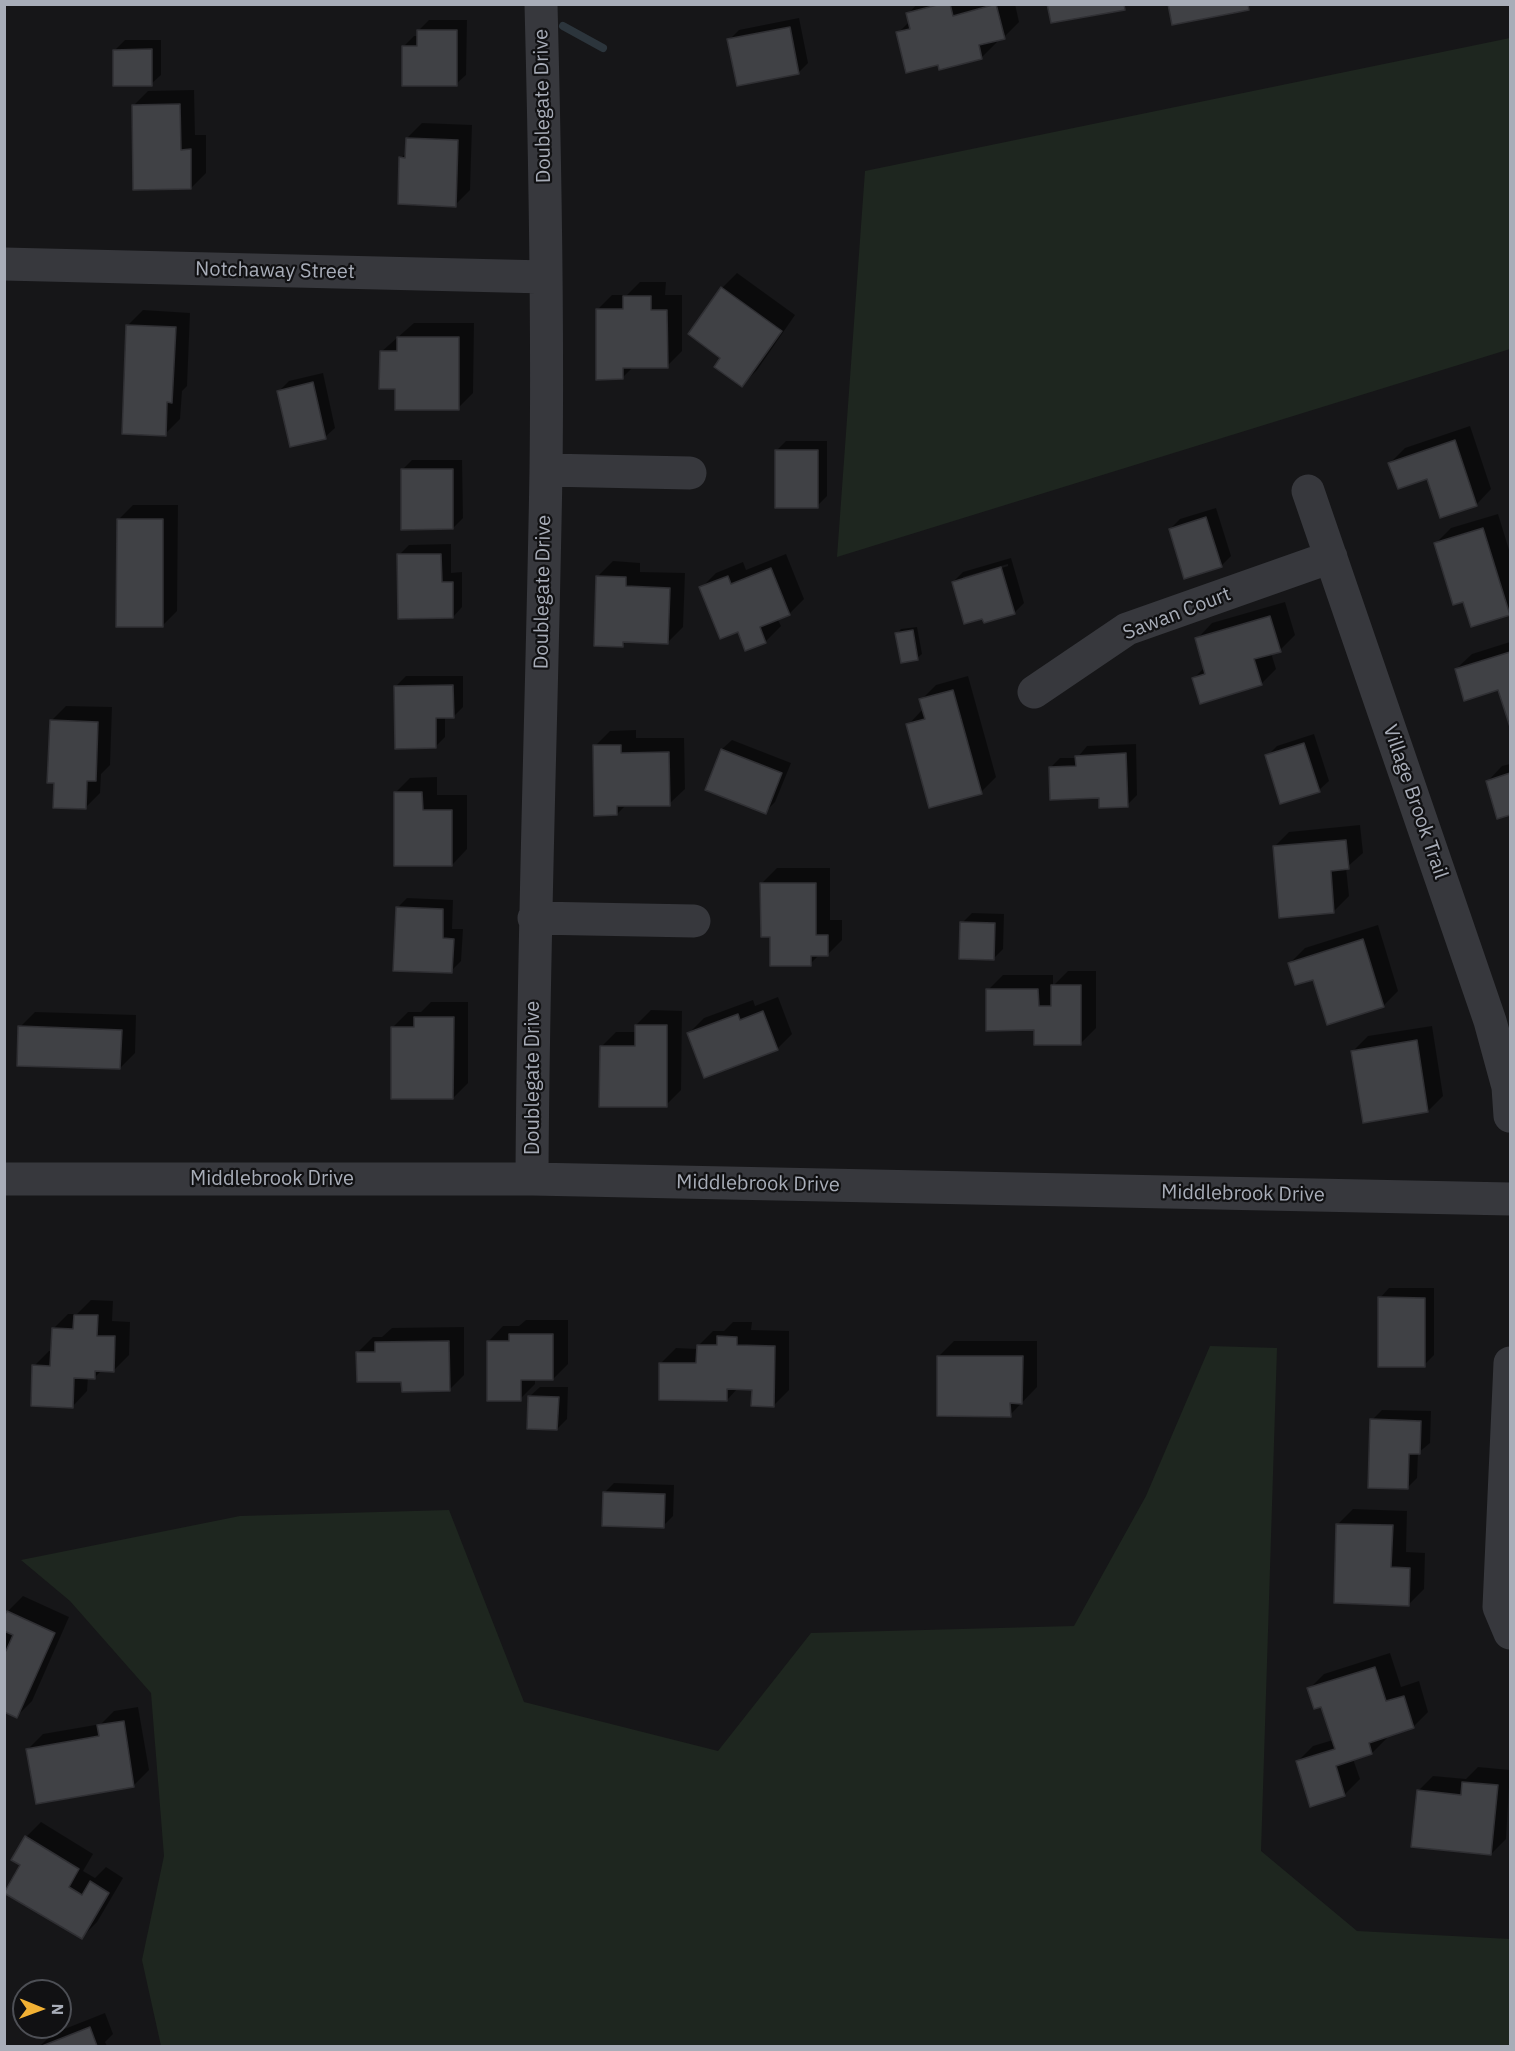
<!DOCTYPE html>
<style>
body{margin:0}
#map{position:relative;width:1515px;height:2051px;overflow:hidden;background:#161618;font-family:"IBM Plex Sans",sans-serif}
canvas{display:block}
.frame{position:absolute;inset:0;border:6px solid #a8adb8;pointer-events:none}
.north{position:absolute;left:12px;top:1979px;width:60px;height:60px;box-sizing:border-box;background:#111113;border:2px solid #4d4f55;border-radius:50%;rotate:91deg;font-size:16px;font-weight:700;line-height:24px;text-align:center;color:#a8adb8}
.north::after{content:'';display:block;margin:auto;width:21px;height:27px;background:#f2b134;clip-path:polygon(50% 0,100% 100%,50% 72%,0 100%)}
</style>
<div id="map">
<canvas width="1515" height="2051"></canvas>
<div class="frame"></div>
<div class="north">N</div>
</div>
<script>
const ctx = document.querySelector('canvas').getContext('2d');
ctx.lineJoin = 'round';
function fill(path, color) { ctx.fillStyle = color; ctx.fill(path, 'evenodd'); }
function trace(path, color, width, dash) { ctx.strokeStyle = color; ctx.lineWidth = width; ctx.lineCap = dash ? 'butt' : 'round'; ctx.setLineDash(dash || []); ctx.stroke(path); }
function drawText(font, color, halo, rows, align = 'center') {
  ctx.font = font + ' "IBM Plex Sans",sans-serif'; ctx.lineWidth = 4.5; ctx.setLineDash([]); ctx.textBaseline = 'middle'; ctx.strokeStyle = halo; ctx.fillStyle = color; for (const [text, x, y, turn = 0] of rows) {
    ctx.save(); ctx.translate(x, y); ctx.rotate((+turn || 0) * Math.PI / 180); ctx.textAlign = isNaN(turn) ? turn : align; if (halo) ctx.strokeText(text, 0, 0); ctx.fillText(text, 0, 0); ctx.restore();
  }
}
fill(new Path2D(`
 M 1510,38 L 1510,349 L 837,557 L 865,171 Z
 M 1210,1346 L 1277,1348 L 1261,1851 L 1357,1931 L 1510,1939 L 1510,2046 L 161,2046 L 142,1960 L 164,1856 L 151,1693 L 70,1601 L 21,1560 L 240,1516 L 449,1510 L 524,1702 L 718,1751 L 811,1633 L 1074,1626 L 1146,1496 Z`), '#1e261f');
fill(new Path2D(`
 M 917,4 L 1015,4 L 1019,22 L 1004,37 L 996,40 L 997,42 L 982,57 L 940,68 L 939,63 L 898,33 L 910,21 L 908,14 Z
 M 799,18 L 808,63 L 798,73 L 729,40 L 739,30 Z
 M 429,20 L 467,20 L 466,75 L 456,84 L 404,46 L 414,36 L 419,36 L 419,30 Z
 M 125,40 L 161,40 L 161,75 L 151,84 L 115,50 Z
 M 194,90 L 195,135 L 206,135 L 206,173 L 191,188 L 133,106 L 148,91 Z
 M 422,123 L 472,125 L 470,190 L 455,205 L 401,158 L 407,152 L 407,138 Z
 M 737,273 L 795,315 L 757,370 L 742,385 L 723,358 L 722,288 Z
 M 640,282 L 666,282 L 665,295 L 682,295 L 682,351 L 667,366 L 634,366 L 622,378 L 597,310 L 612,295 L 627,295 Z
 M 143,310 L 190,313 L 187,386 L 182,391 L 180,419 L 165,434 L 128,325 Z
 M 414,323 L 474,323 L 473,393 L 458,408 L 396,387 L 381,352 Z
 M 323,373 L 335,428 L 325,437 L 279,391 L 289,381 Z
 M 1470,426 L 1491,489 L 1476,505 L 1428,478 L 1390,463 L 1405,448 Z
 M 786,441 L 827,441 L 827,496 L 817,506 L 776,451 Z
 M 412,460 L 462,460 L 463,518 L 453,528 L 402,470 Z
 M 133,505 L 178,505 L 177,611 L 162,626 L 118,520 Z
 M 1216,508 L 1231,556 L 1221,566 L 1170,529 L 1180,519 Z
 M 1498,514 L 1510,553 L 1509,613 L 1464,600 L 1436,543 L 1451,528 Z
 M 451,544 L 451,573 L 462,572 L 462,607 L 453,617 L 399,555 L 409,545 Z
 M 786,554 L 804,599 L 789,614 L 777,618 L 781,626 L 766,641 L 746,649 L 739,630 L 701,588 L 716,573 L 743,562 L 746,570 Z
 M 1011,558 L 1024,603 L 1014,613 L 953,582 L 963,572 ZM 1008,564 L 1008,566 L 963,580 L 963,577 Z
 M 613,561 L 640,563 L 640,572 L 685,573 L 683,627 L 668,642 L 627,641 L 622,646 L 598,576 Z
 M 1285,602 L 1295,635 L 1280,650 L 1271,653 L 1276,669 L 1261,684 L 1194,678 L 1205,667 L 1197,639 L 1212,623 Z
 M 917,627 L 922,654 L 917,658 L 897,634 L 901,629 Z
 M 1510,642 L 1510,725 L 1499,689 L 1456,669 L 1472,654 Z
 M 406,676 L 463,676 L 463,707 L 453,717 L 445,717 L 445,737 L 435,747 L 396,686 Z
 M 968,676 L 996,777 L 981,792 L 908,725 L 923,709 L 921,700 L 936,685 Z
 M 66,706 L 112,707 L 110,765 L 101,774 L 100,793 L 85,808 L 55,781 L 51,721 Z
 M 636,730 L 636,738 L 684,738 L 685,789 L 669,804 L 626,805 L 617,814 L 595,746 L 610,731 Z
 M 1314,734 L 1329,781 L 1319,790 L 1267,756 L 1277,746 Z
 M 732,740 L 791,763 L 775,802 L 765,812 L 707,789 L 722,749 Z
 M 1136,744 L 1137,795 L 1127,805 L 1101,797 L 1050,768 L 1060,758 L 1077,758 L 1087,746 Z
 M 1510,764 L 1510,813 L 1498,817 L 1487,782 L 1502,766 Z
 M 437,777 L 437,795 L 467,795 L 467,849 L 452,865 L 395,793 L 410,778 Z
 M 1360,825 L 1363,853 L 1346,868 L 1349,896 L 1334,911 L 1274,847 L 1289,832 Z
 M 777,868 L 830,868 L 830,920 L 842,920 L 842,940 L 827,955 L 819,955 L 810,964 L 771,935 L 762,883 Z
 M 407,898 L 453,900 L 452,929 L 463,929 L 461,961 L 451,971 L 397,908 Z
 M 972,913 L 1004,914 L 1003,949 L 993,959 L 962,923 Z
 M 1378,925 L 1398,991 L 1383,1006 L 1314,978 L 1290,963 L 1305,948 Z
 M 1068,971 L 1096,971 L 1096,1028 L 1081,1043 L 1036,1029 L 988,990 L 1003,975 L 1053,975 L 1053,986 Z
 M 778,997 L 792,1034 L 777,1049 L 689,1033 L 704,1018 L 753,1000 L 755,1006 Z
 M 431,1002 L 468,1002 L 468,1083 L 453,1098 L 393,1027 L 408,1012 L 421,1012 Z
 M 651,1010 L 682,1011 L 681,1090 L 666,1105 L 601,1047 L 616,1032 L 636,1032 L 636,1025 Z
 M 35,1012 L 136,1015 L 135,1053 L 120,1068 L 20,1027 Z
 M 1432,1026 L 1443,1096 L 1428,1111 L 1353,1051 L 1368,1036 Z
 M 1389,1288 L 1434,1288 L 1434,1355 L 1424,1365 L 1380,1298 Z
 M 91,1300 L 113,1301 L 112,1321 L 130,1322 L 129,1355 L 114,1370 L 103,1369 L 95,1377 L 88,1377 L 87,1391 L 72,1407 L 34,1366 L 49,1351 L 52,1351 L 53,1329 L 68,1314 L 77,1314 Z
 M 526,1320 L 568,1320 L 568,1364 L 553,1379 L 535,1379 L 535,1384 L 520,1399 L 488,1342 L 503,1326 L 519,1326 Z
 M 733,1322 L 752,1322 L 751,1330 L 789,1331 L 789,1390 L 774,1405 L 753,1388 L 738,1388 L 727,1400 L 661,1363 L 676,1348 L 698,1349 L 698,1346 L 713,1331 L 724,1331 Z
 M 464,1327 L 464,1375 L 449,1390 L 403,1380 L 358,1352 L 373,1337 L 382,1337 L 392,1328 Z
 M 954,1341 L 1037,1341 L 1037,1387 L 1010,1415 L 939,1356 Z
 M 540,1387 L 568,1387 L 567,1419 L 557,1429 L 530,1396 Z
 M 1382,1410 L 1431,1411 L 1430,1443 L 1418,1453 L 1417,1478 L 1407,1488 L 1372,1420 Z
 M 614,1483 L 674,1485 L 673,1516 L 663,1526 L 604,1493 Z
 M 1353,1509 L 1407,1511 L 1406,1552 L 1425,1553 L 1424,1589 L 1409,1604 L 1338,1524 Z
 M 23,1596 L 69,1617 L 32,1701 L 17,1716 L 4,1711 L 4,1619 L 8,1611 Z
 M 1390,1653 L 1401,1687 L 1419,1681 L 1428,1712 L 1413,1727 L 1386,1736 L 1387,1738 L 1372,1753 L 1353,1759 L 1360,1779 L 1345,1794 L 1311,1805 L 1298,1761 L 1313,1746 L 1333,1740 L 1322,1705 L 1309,1689 L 1324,1674 Z
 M 138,1707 L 149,1770 L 134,1785 L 28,1749 L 43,1734 L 101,1724 L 114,1711 Z
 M 1478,1767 L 1510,1770 L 1506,1839 L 1491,1854 L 1418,1791 L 1433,1776 L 1466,1779 Z
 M 41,1822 L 93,1854 L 83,1871 L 95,1878 L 106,1867 L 123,1878 L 97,1922 L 82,1937 L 22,1864 L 26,1837 Z
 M 105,2013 L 113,2034 L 105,2042 L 107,2046 L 40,2046 L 52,2034 Z`), '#0007');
trace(new Path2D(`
 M 563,26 L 603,48`), '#2c353c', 8);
const building = new Path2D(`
 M 941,4 L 950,4 L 953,16 L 996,4 L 1005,39 L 979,45 L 982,59 L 939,70 L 938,65 L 906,73 L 896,32 L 910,29 L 906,13 Z
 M 1047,4 L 1124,4 L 1125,10 L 1051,23 Z
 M 1168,4 L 1248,4 L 1249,10 L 1172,25 Z
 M 790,27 L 799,74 L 737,86 L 727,39 Z
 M 417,30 L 457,30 L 457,86 L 402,86 L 402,46 L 417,46 Z
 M 152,49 L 152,86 L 113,86 L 113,50 Z
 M 180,104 L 181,150 L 191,149 L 191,189 L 133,190 L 132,105 Z
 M 406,138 L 458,140 L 456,207 L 398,204 L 399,157 L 405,158 Z
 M 721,287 L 782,331 L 742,387 L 714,367 L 720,358 L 688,334 Z
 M 623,296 L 651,296 L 651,310 L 667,310 L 668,368 L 623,368 L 623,379 L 596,380 L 596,309 L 623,309 Z
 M 126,325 L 176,327 L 172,403 L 167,402 L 166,436 L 122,434 Z
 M 397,337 L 459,337 L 459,410 L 395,410 L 395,389 L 379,389 L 380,351 L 397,351 Z
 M 313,382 L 326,439 L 290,447 L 277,391 Z
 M 1455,440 L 1477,506 L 1440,518 L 1427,479 L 1398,489 L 1388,463 Z
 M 775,450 L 818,450 L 818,508 L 775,508 Z
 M 401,469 L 453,469 L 453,529 L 401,530 Z
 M 1206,517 L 1222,567 L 1184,579 L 1169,529 Z
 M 117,519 L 163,519 L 163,627 L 116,627 Z
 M 1483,528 L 1510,615 L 1471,627 L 1463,602 L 1453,605 L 1434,543 Z
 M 397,554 L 441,554 L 442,582 L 453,582 L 453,618 L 398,619 Z
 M 1001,567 L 1015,614 L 984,623 L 982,619 L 964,624 L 952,582 Z
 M 771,568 L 790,615 L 760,627 L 766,643 L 745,651 L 738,632 L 720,639 L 699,587 L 728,576 L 731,584 Z
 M 596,576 L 626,577 L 626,586 L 670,588 L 668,644 L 623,642 L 623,647 L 594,646 Z
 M 1270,616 L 1281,652 L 1254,659 L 1262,685 L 1200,704 L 1192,678 L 1205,674 L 1195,638 Z
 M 913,630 L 918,660 L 901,663 L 895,633 Z
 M 1510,652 L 1510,727 L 1498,690 L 1464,701 L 1455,669 Z
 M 453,685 L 454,718 L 436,718 L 436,748 L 395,749 L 394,686 Z
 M 953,690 L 982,794 L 929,808 L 906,724 L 925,719 L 919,699 Z
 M 50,720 L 98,722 L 96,781 L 87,781 L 86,809 L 53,808 L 54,783 L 47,783 Z
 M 1304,743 L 1320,792 L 1280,804 L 1265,755 Z
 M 593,745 L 621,745 L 621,753 L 669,752 L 670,806 L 617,806 L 617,815 L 594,816 Z
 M 721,749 L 782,773 L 766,814 L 705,790 Z
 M 1126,753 L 1128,807 L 1099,808 L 1099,798 L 1050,800 L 1049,767 L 1076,766 L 1075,756 Z
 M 1510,773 L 1510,815 L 1497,819 L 1486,781 Z
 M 394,792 L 422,792 L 423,810 L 452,810 L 452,866 L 394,866 Z
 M 1346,840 L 1349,869 L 1331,871 L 1334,913 L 1279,918 L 1273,846 Z
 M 760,883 L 816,883 L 816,935 L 828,935 L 828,956 L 811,956 L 811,966 L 770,966 L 770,937 L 761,937 Z
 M 396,907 L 443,909 L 443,938 L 454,939 L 452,973 L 393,971 Z
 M 960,922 L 995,923 L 994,960 L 959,959 Z
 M 1363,939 L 1384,1007 L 1327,1025 L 1313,980 L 1295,985 L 1288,963 Z
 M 1051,985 L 1081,985 L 1081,1045 L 1034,1045 L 1034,1030 L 986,1031 L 986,989 L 1038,989 L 1039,1006 L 1051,1006 Z
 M 763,1011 L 778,1050 L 704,1078 L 687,1033 L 738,1014 L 740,1020 Z
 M 414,1017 L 454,1017 L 453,1099 L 391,1099 L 391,1027 L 414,1027 Z
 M 635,1025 L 667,1025 L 667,1107 L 599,1107 L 600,1046 L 635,1046 Z
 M 18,1026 L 122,1030 L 120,1069 L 17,1066 Z
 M 1417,1040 L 1428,1112 L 1363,1123 L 1351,1051 Z
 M 1378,1297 L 1425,1298 L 1425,1367 L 1378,1367 Z
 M 74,1315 L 98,1315 L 97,1336 L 115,1336 L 114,1372 L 95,1371 L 95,1379 L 74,1378 L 73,1408 L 31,1406 L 32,1365 L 50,1366 L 52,1328 L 73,1329 Z
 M 509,1334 L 553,1334 L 553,1380 L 521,1380 L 521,1401 L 487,1401 L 487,1341 L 509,1341 Z
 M 717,1336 L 737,1337 L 737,1345 L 775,1346 L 774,1407 L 751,1406 L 752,1390 L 727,1389 L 727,1401 L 659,1400 L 659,1363 L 696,1363 L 697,1345 L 717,1345 Z
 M 449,1341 L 450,1391 L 402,1392 L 401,1382 L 357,1382 L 356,1352 L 375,1352 L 375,1342 Z
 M 937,1356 L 1023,1356 L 1022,1404 L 1010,1403 L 1011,1417 L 937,1416 Z
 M 528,1396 L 559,1397 L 557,1430 L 527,1429 Z
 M 1370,1419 L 1421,1421 L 1420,1454 L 1409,1454 L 1408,1489 L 1368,1488 Z
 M 603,1492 L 665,1494 L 664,1528 L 602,1526 Z
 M 1336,1524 L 1393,1525 L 1391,1567 L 1410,1568 L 1409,1606 L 1334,1603 Z
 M 7,1611 L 55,1633 L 17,1718 L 4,1712 L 4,1651 L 6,1651 L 13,1635 L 4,1631 L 4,1616 Z
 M 1375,1667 L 1386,1701 L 1404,1696 L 1414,1728 L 1369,1743 L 1372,1754 L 1336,1766 L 1345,1796 L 1310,1807 L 1296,1761 L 1335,1749 L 1321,1707 L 1314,1709 L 1307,1688 Z
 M 124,1721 L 134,1787 L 36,1804 L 26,1749 L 99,1736 L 97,1725 Z
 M 1462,1782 L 1498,1785 L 1491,1855 L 1411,1847 L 1417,1790 L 1461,1795 Z
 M 25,1836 L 79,1869 L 69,1887 L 82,1895 L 90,1881 L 109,1893 L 82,1939 L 4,1893 L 20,1865 L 11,1860 Z
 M 90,2027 L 97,2046 L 42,2046 Z`);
fill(building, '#404145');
trace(building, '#303034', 1.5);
trace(new Path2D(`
 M 4,264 L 546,277
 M 546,470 L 690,473
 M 1308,491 L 1490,1021 L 1508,1087 L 1510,1116
 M 1034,692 L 1127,629 L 1331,557
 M 534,918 L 694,921
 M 4,1179 L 532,1179 L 1510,1199
 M 532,1179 C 533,943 542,707 546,471 C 548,316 545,160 541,4
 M 1510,1363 L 1499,1607 L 1510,1633`), '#37383d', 33);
drawText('20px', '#a8adb8', '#111113', [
 ["Doublegate Drive",543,106,-91],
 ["Notchaway Street",275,271,1],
 ["Doublegate Drive",543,592,-89],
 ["Sawan Court",1177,614,-21],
 ["Village Brook Trail",1415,802,71],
 ["Doublegate Drive",533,1078,-90],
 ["Middlebrook Drive",272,1179],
 ["Middlebrook Drive",758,1184,1],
 ["Middlebrook Drive",1243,1194,1]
]);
</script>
